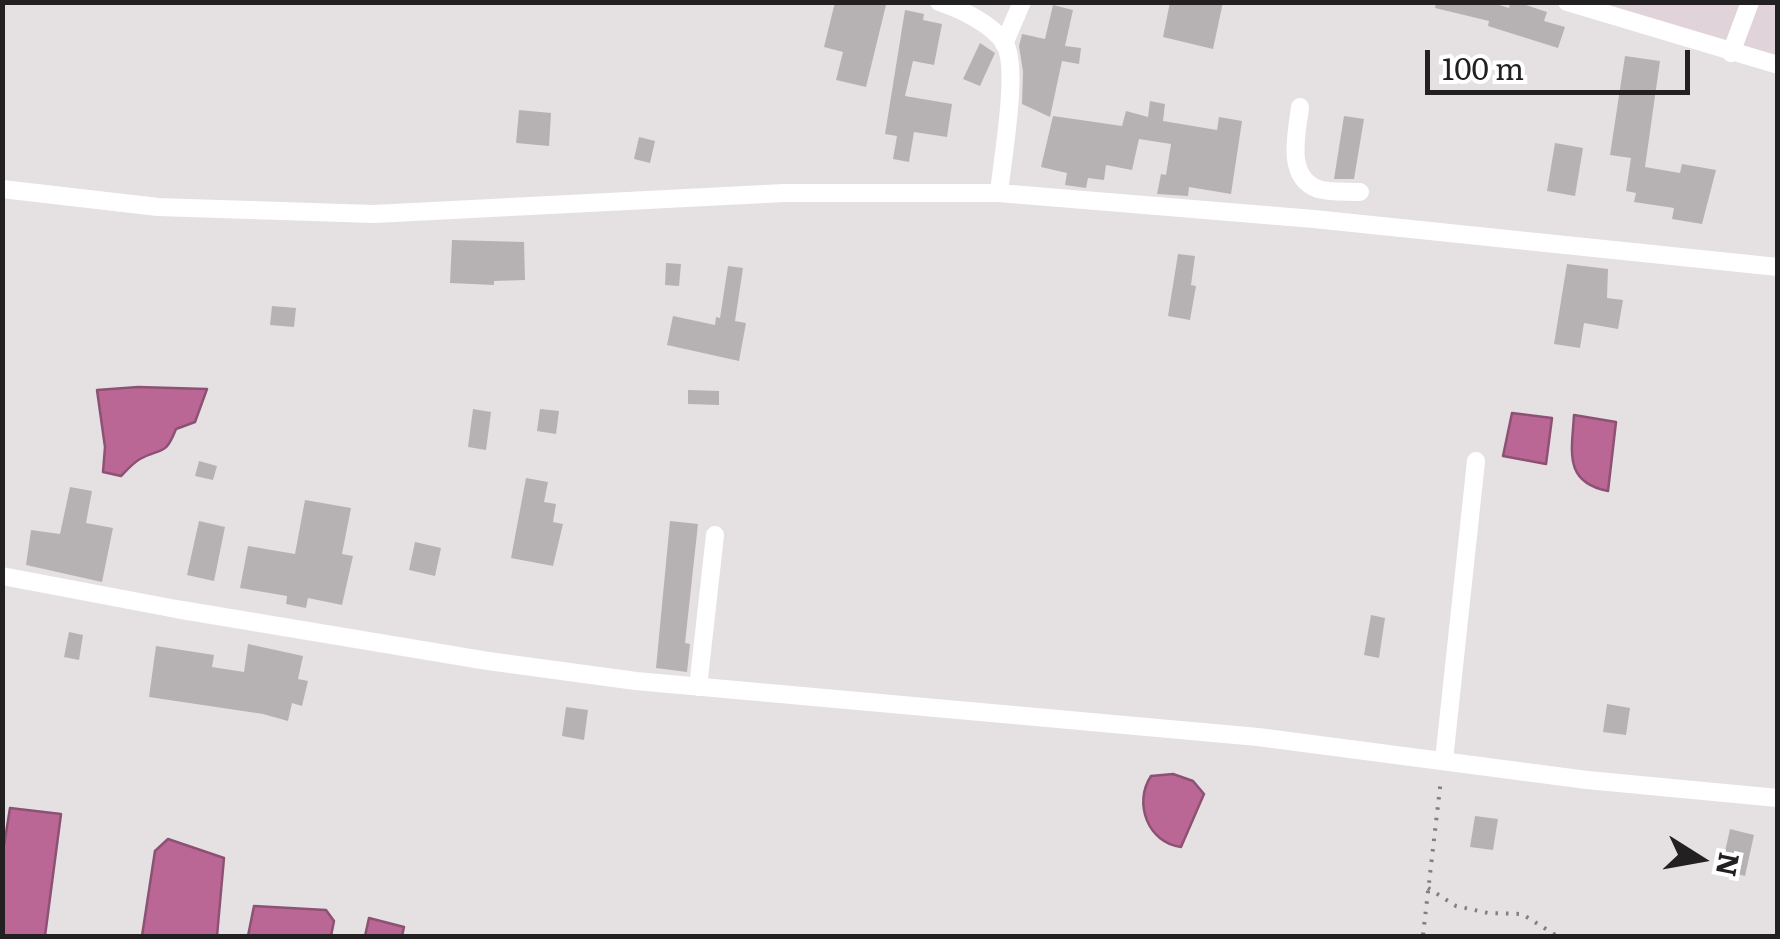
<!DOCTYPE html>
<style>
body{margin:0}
#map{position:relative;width:1780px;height:939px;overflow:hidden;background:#e5e1e3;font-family:Literata,serif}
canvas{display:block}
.frame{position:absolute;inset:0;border:5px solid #222021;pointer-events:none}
.north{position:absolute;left:1650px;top:809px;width:100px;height:100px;-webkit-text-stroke:8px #fff;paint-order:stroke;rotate:101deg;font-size:28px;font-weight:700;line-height:40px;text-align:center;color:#222021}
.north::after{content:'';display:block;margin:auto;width:35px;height:45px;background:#222021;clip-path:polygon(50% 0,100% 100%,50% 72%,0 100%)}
.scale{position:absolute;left:1425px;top:50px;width:265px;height:45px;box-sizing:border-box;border:5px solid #222021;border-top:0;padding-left:12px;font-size:30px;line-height:35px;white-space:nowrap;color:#222021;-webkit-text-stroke:8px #fff;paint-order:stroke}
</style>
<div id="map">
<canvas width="1780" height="939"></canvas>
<div class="frame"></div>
<div class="north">N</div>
<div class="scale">100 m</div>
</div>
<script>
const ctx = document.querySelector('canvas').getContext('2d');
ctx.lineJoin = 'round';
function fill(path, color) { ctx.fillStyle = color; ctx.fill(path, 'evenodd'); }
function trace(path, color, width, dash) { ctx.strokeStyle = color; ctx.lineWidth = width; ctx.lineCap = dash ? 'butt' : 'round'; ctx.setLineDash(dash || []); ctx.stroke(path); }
fill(new Path2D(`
 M 1599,3 L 1777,3 L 1777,57 Z`), '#e0d4da');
const water = new Path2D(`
 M 138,387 L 207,389 L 195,422 L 176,429 C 165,457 162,447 140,459 C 133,463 127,470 121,476 L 103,472 L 105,447 L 97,390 Z
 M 1512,413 L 1552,418 L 1546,464 L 1503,456 Z
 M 1574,415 L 1616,422 L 1608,491 C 1563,482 1572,451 1574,415 Z
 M 1173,774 L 1193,781 L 1204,794 L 1181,847 C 1148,843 1133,803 1151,776 Z
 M 10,808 L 61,814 L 45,936 L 3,936 L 2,858 Z
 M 168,839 L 224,858 L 217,936 L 142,936 L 155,851 Z
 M 254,906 L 326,910 L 334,921 L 331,936 L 248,936 Z
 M 369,918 L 404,927 L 402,936 L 365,936 Z`);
fill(water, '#bb6796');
trace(water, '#8d5273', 2.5);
fill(new Path2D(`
 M 835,2 L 886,5 L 866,87 L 836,80 L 843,52 L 824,47 Z
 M 1170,2 L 1223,2 L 1213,49 L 1163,37 Z
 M 1436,2 L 1490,2 L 1509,8 L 1510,2 L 1517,2 L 1547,12 L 1544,21 L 1565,27 L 1558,48 L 1488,26 L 1489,21 L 1435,8 Z
 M 1053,5 L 1073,10 L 1065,46 L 1081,48 L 1079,64 L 1062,61 L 1050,117 L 1022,104 L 1023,72 L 1019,46 L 1022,34 L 1045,39 Z
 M 905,10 L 924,14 L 923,20 L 942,24 L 934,65 L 913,61 L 905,96 L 952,104 L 947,137 L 914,132 L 909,162 L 893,159 L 897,136 L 885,134 Z
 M 980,43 L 995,53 L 980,86 L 963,79 Z
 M 1625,56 L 1660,61 L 1645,167 L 1680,173 L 1682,164 L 1716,170 L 1702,224 L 1672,219 L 1674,208 L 1634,202 L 1636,193 L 1626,191 L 1631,158 L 1610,155 Z
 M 1150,101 L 1165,104 L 1163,121 L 1217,130 L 1219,117 L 1242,121 L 1231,194 L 1189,187 L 1188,196 L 1157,194 L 1161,174 L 1166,175 L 1171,144 L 1139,139 L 1132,170 L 1106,165 L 1104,180 L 1088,178 L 1086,188 L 1065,185 L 1067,173 L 1041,167 L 1053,116 L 1122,126 L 1126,111 L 1148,117 Z
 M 519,110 L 551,113 L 549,146 L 516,143 Z
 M 1344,116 L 1364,119 L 1354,179 L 1334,179 Z
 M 639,137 L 655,141 L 650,163 L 634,159 Z
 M 1555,143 L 1583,148 L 1575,196 L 1547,191 Z
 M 452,240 L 524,242 L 525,280 L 494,281 L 494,285 L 450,283 Z
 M 1178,254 L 1195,256 L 1191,285 L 1196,286 L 1190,320 L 1168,316 Z
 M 666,263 L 681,264 L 679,286 L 665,285 Z
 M 1567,264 L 1608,269 L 1607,298 L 1623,300 L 1618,329 L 1584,323 L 1580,348 L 1554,344 Z
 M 728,266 L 743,268 L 735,321 L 746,323 L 739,361 L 667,345 L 673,316 L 715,325 L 716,317 L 720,318 Z
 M 272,306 L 296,308 L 294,327 L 270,325 Z
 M 688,390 L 719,391 L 719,405 L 688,404 Z
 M 473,409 L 491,412 L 486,450 L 468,447 Z
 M 540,409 L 559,411 L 556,434 L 537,431 Z
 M 199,461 L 217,466 L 213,480 L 195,476 Z
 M 526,478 L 548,482 L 544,502 L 556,504 L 553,522 L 563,524 L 553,566 L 511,558 Z
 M 70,487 L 92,491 L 86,523 L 113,528 L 102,582 L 26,565 L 31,530 L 60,534 Z
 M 305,500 L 351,508 L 342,554 L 353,556 L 342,605 L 308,598 L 306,608 L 286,604 L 287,596 L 240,588 L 248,546 L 295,554 Z
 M 199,521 L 225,527 L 214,581 L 187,575 Z
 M 670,521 L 698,524 L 685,643 L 690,644 L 687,672 L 656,668 Z
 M 415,542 L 441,548 L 435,576 L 409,570 Z
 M 1371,615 L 1385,618 L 1379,658 L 1364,655 Z
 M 69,632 L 83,635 L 79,660 L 64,657 Z
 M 248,644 L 303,656 L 298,679 L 308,681 L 302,706 L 292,703 L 288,721 L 263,714 L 149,697 L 156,646 L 214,655 L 212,667 L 244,672 Z
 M 1607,704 L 1630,708 L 1626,735 L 1603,732 Z
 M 566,707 L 588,710 L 584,740 L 562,736 Z
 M 1475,816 L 1498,819 L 1493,850 L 1470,847 Z
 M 1730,829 L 1754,835 L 1745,876 L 1721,870 Z`), '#b6b2b4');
trace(new Path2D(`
 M 1428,888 L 1456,906 L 1488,913 L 1522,914 L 1557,936
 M 1423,935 L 1441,779`), '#817e7f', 4, [2.5, 8]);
trace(new Path2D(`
 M 939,2 C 960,9 993,24 1005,44 C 1019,69 1002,161 999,193
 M 1567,2 L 1778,65
 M 1004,44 L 1022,2
 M 1731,53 L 1750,2
 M 1300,107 C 1297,133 1285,177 1318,189 C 1330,193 1348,191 1360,192
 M 2,189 L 158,207 L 374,214 L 784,193 L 999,193 L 1314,219 L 1778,267
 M 2,576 L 176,609 L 488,661 L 636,681 L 1258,737 L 1587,780 L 1778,798
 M 698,687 L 715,535
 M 1444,760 L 1476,461`), '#fff', 18);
</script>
